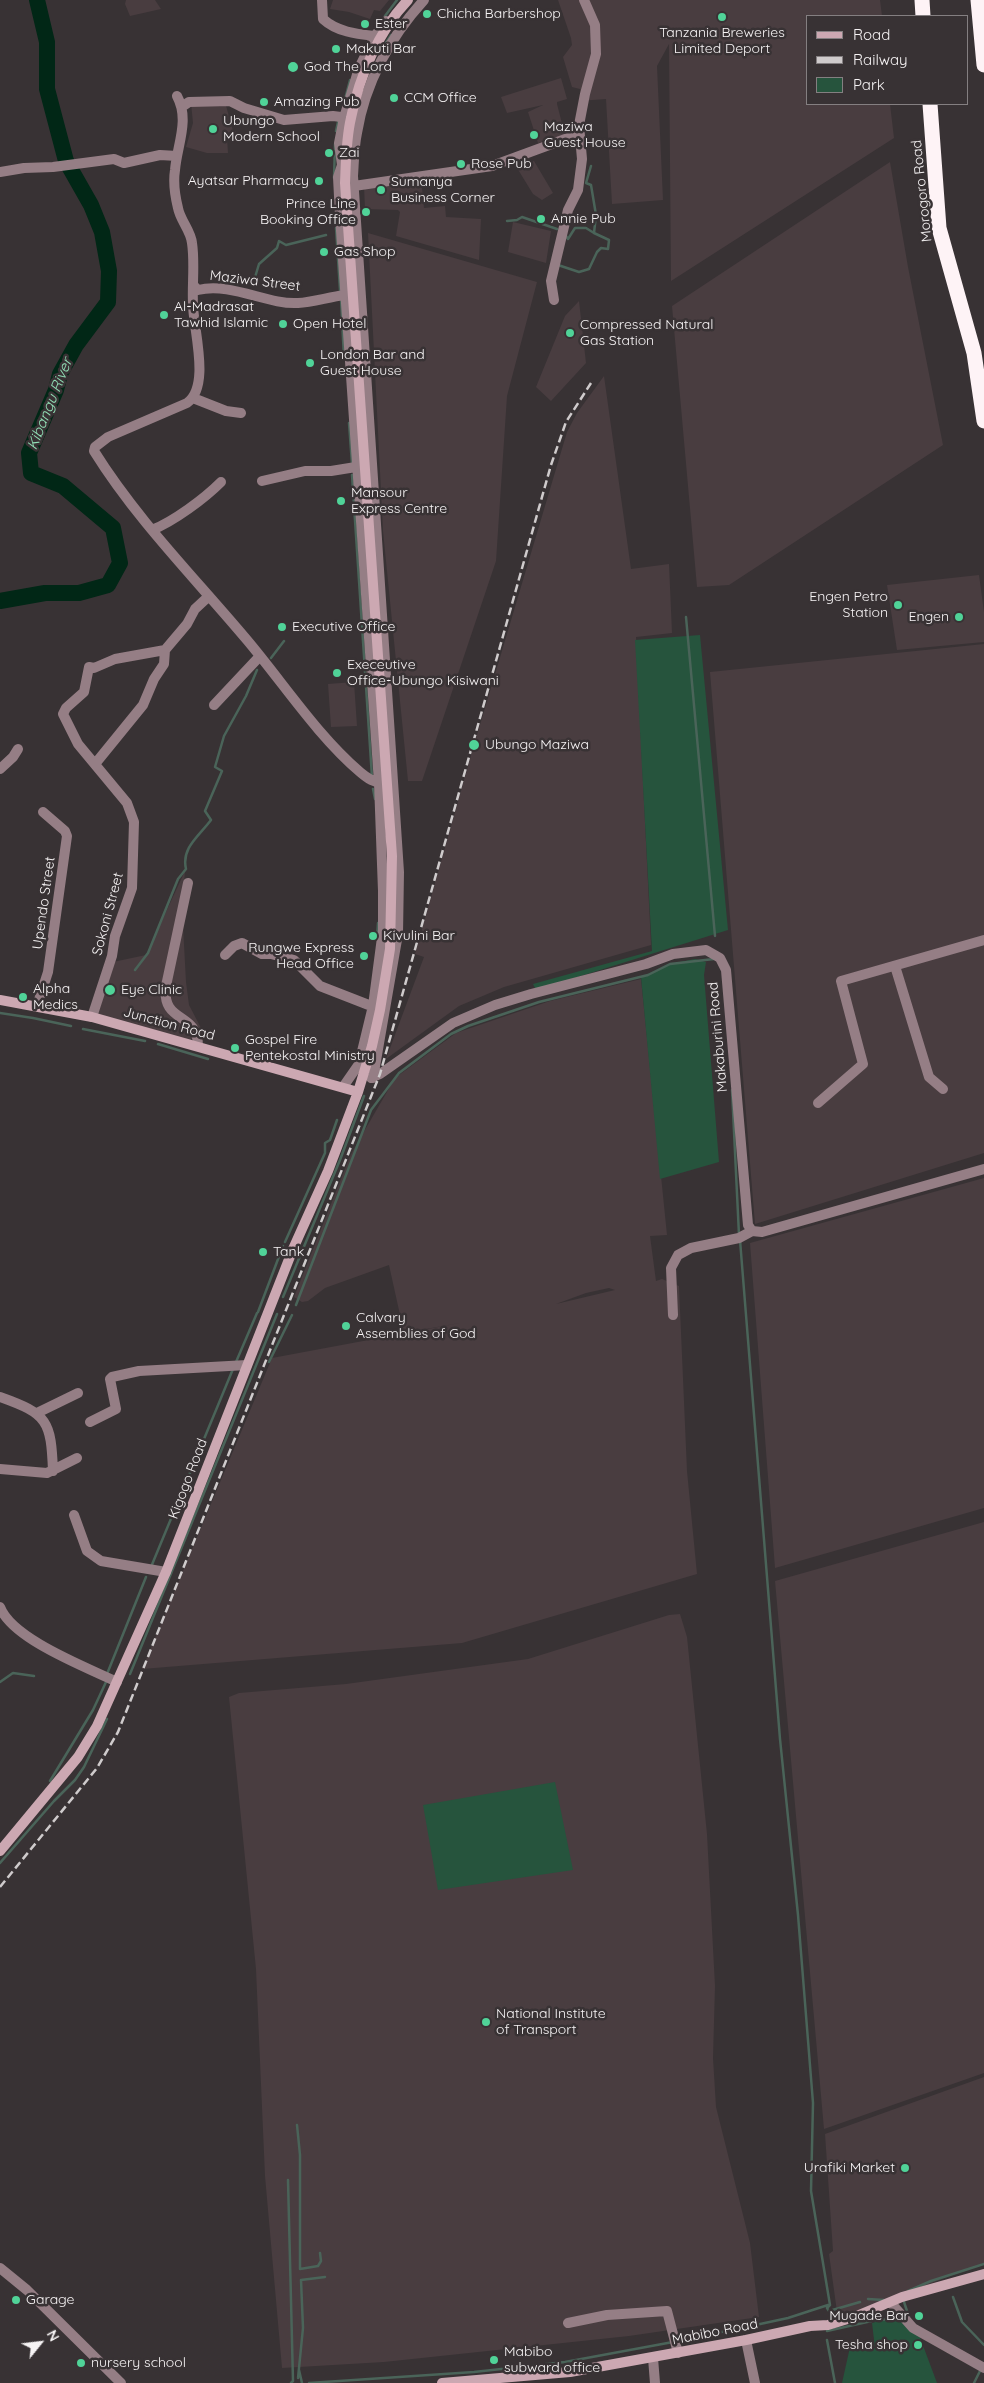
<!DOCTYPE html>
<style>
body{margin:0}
#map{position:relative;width:984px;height:2383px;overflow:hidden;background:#383234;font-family:Quicksand,sans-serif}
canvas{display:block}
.legend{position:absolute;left:806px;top:15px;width:162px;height:90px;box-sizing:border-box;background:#383234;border:1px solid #847f81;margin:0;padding:6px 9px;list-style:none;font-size:15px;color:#f6f3f4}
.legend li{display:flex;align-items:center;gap:10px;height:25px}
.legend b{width:25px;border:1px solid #847f81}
.north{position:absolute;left:15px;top:2318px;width:50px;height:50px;-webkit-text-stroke:4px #383234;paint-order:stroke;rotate:61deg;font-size:14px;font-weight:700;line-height:20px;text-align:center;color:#f6f3f4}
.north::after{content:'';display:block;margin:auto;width:18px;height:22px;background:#f6f3f4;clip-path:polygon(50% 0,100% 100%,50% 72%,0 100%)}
</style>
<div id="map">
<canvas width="984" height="2383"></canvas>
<ul class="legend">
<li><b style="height:6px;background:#cca8b2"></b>Road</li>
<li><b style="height:6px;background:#cfcbcc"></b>Railway</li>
<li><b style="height:14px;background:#26543d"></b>Park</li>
</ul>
<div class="north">N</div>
</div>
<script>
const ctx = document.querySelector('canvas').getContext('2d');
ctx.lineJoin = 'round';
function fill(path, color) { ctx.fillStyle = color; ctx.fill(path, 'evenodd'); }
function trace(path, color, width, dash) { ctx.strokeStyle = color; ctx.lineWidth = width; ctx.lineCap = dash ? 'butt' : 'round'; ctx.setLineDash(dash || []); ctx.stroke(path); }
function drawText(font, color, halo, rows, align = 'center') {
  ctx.font = font + ' Quicksand,sans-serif'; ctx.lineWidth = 5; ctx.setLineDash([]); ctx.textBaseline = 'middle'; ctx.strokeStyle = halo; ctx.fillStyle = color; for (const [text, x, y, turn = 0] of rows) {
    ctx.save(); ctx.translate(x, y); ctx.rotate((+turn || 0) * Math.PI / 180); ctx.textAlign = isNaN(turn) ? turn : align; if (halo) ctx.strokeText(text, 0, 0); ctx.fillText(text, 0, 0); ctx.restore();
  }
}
fill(new Path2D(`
 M 126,0 L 155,0 L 161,9 L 130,16 L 125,4 Z
 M 333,0 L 389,0 L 380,11 L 374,10 L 370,19 L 349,12 L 330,9 Z
 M 558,0 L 880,0 L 882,16 L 808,16 L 808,104 L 890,104 L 894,138 L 671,281 L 669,44 L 657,66 L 663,200 L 612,204 L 606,99 L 579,101 L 581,96 L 580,89 L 572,87 L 563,57 L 572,45 L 571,38 Z
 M 561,78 L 567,99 L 557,102 L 557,104 L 565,135 L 538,143 L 528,112 L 543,105 L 507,113 L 501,97 Z
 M 225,102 L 233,131 L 236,131 L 237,136 L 227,138 L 228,153 L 207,153 L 186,147 L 193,123 L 191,103 Z
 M 528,156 L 531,162 L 534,161 L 553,193 L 542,200 L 533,194 L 514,163 Z
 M 890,162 L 908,267 L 943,445 L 729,585 L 697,587 L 672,306 Z
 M 421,178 L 424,208 L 445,206 L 446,217 L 481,219 L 479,260 L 396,236 L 400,212 L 398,210 L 365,209 L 364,186 Z
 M 513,222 L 551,231 L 546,263 L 508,252 Z
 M 368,233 L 537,282 L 507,396 L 496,561 L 422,781 L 408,781 L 383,531 Z
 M 579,301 L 586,363 L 551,401 L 536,387 L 565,316 Z
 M 604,376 L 631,569 L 669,564 L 672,633 L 636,637 L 651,945 L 504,987 L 459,1006 L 386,1059 L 424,957 L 415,954 L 474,745 L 567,432 L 577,413 Z
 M 979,575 L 984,612 L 984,642 L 897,650 L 887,585 Z
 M 984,644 L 984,1153 L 755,1224 L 710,672 Z
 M 354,682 L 357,726 L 331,727 L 328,684 Z
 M 185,871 L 182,907 L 186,982 L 189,1005 L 201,1028 L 197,1037 L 187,1041 L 102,1017 L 97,1013 L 113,962 L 146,955 Z
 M 641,979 L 667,1235 L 650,1236 L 656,1281 L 662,1279 L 679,1286 L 687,1471 L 697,1574 L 462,1643 L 142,1669 L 272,1358 L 465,1322 L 404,1333 L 389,1265 L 325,1288 L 308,1301 L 302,1302 L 294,1297 L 351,1154 L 395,1078 L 456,1033 L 550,1001 ZM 609,1288 L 615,1290 L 556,1304 L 586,1293 Z
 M 984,1178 L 984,1508 L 775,1568 L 750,1243 Z
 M 984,1522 L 984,2073 L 824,2129 L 775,1581 Z
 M 680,1614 L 687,1637 L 707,1834 L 715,1986 L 713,2058 L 716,2107 L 750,2243 L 759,2317 L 629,2336 L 384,2362 L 282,2368 L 265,2176 L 256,1969 L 229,1697 L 239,1693 L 346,1684 L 528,1659 L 669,1615 Z
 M 984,2077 L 984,2263 L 838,2319 L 829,2254 L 833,2251 L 825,2134 Z`), '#493d40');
fill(new Path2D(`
 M 700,635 L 728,930 L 536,990 L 533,984 L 652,951 L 635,640 Z
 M 695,959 L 706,962 L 704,975 L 719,1162 L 660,1179 L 641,977 L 670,964 Z
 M 555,1782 L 573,1870 L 438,1890 L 423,1805 Z
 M 905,2313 L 915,2324 L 937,2383 L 842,2383 L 850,2347 L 875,2348 L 872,2323 Z`), '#26543d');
trace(new Path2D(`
 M 385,16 L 397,0
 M 382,49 L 391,35
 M 345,99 L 350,80
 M 336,131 L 338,122
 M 334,178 L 335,144
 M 507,221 L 517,220 L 522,217 L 557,229
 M 336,228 L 340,290
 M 566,236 L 568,239 L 575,228 L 586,228 L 594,233 L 596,215 L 591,185 L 586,183 L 591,166
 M 558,265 L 579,272 L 589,269 L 597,252 L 601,248 L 608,249 L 609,240 L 594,233
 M 253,284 L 259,264 L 277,248 L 279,241 L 286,245 L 326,235
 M 341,299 L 344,358
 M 349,423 L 352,464
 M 352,475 L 372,777
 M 686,617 L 715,936
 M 271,658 L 284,641
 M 373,789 L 375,799
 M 377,939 L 378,923
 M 135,970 L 148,953 L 178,879 L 186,869 C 181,848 199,836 211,820 L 205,811 L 222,771 L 215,767 L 224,736 L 246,696 L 257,670
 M 0,1013 L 33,1018 L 71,1026
 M 83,1029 L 145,1041
 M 158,1044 L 208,1059
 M 732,1090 L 739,1235
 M 740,1240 L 780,1739 L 798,1915 L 813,2103 L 811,2191 L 830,2305 L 827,2308 L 829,2311 L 860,2302
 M 285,1242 L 325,1153 L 325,1143 L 330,1140 L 337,1120
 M 283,1297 L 340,1160 L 364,1096
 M 296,1305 L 371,1110 L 399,1073 L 451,1034 L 468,1026 L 539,1002 L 648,975 L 670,964 L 714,959
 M 258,1312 L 283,1246
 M 236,1362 L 257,1313
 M 269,1362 L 292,1315
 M 151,1567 L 233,1369
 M 107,1674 L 146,1577
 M 130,1674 L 277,1314
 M 0,1682 L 13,1673 L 34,1676
 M 50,1781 L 93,1710 L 106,1682
 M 0,1863 L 54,1801 L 75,1780 L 84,1767 L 107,1719
 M 297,2125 L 300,2155 L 300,2269 L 318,2266 L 321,2261 L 320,2253
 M 288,2180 L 293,2381 L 291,2383
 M 908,2291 L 931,2281 L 984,2264
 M 953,2297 L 962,2322 L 984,2345
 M 868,2299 L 884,2300
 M 903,2299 L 909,2317
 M 737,2329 L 788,2318 L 828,2305
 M 827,2331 L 876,2320 L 899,2319
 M 827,2340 L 835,2383
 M 678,2341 L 731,2330
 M 302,2383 L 299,2370 L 298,2378 L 303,2328 L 301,2280 L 325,2277
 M 309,2383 L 474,2372 L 565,2362 L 673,2342
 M 974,2383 L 981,2369`), '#4a6459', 2.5);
trace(new Path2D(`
 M 0,601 L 45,593 L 79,593 L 108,585 L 120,563 L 113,528 L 63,486 L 31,473 L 29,453 L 56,390 L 60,374 L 76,345 L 108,302 L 109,271 L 102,232 L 91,205 L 66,161 L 47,89 L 47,42 L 37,0`), '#012716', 16);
trace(new Path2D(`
 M 322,0 L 323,19 C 337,32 357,34 375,36
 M 177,96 C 190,120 177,145 175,170 C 173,183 175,196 178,208 C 180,220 191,231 192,243 C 195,263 192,284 193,304 C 193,329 211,386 187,403 L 108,437 L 95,447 L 94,451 C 137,520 195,578 247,640 C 284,684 317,735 360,772 C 367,778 375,784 384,782
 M 183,106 L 189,102 L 230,101 L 244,108 L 284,120 L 333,116 L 349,118
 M 0,172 L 24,168 L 53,167 L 114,159 L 124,163 L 160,155 L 177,156
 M 354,186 L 492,166 L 579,134
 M 193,285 L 198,290 C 231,282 268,305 298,303 C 313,302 329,297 345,295
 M 554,300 L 551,281 L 568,210 L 578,190 L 582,159 L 579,125 L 585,94 L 596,54 L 595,25 L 584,0
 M 193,398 L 226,411 L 241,413
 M 262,481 L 305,471 L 331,471 L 362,466
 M 152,530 C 174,521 204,499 221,482
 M 214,705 L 260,656
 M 95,764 L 143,705 L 154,679 L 164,664 L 165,650
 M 0,769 L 13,757 L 18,749
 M 188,883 L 166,986 C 161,1024 198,1011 198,1046
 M 225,955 L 234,946 L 242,943 L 262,954 L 271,954 L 294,960 L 320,986 L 379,1009
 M 895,966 L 929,1077 L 943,1089
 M 37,1006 L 48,972 L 67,836 L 65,831 L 43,812
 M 92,1017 L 112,956 L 115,936 L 132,888 L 134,822 L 127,803 L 78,744 L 63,714 L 66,708 L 84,692 L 89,667 L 94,668 L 115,659 L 165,650 L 187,624 L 195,609 L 209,596
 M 371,1078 L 380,1074 L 453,1023 L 495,1005 L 531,994 L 646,964 L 673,954 L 706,950 L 720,958 L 726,970 L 748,1225 L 752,1231 L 762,1232 L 984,1169
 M 373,1078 L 398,934 L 399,872 L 353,176 C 354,162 354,147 357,133 C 365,83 390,37 424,0
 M 343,1087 L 359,1064 L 373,1006 L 383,930 L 383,891 L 379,783 L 340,216 L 338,177 L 342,165 L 339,143 L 344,118 L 359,68 L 375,36 L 386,21
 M 818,1103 L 863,1064 L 841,981 L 984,940
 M 673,1315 L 671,1268 L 678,1255 L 691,1248 L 739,1238 L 752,1231
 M 0,1397 C 48,1414 51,1421 53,1471
 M 37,1413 L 78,1393
 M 90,1422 L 116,1409 L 110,1379 L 112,1377 L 139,1371 L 247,1365
 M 0,1469 L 47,1473 L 77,1458
 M 74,1515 L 87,1551 L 101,1561 L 166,1572
 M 0,1607 C 12,1639 86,1667 117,1682
 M 0,2268 L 27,2290 L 121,2383
 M 891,2303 L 913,2328 L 984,2368
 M 568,2323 L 607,2315 L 667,2311 L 678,2353
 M 746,2340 L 755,2383
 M 653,2358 L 655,2383`), '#957e85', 10);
trace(new Path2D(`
 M 0,1000 L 92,1017 L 358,1092
 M 0,1851 L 78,1757 L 97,1726 L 166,1572 L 293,1249 L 328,1171 L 358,1092 L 372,1046 L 380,1010 L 390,949 L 392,856 L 345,183 C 346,161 346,139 351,118 C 359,77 379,30 408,0
 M 442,2383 L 570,2372 L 746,2340 L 810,2326 L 828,2325 L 854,2317 L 902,2297 L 984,2274`), '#cca8b2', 10);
trace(new Path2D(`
 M 922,0 L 923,16
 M 978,0 L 984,65
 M 930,104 L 939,228 L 974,353 L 984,421`), '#fef3f6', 15);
trace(new Path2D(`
 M 0,1887 L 97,1768 L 118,1732 L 380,1074 L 551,465 L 566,422 L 591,383`), '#cfcbcc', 2.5, [8, 4]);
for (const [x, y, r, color] of [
 [427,14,5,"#50d398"],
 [722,17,5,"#50d398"],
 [365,24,5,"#50d398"],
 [336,49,5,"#50d398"],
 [293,67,6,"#50d398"],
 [394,98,5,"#50d398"],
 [264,102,5,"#50d398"],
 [213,129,5,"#50d398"],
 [534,135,5,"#50d398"],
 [329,153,5,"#50d398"],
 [461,164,5,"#50d398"],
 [319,181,5,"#50d398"],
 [381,190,5,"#50d398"],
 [366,212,5,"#50d398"],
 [541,219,5,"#50d398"],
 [324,252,5,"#50d398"],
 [164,315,5,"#50d398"],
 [283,324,5,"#50d398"],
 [570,333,5,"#50d398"],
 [310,363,5,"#50d398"],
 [341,501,5,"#50d398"],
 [898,605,5,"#50d398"],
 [959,617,5,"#50d398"],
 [282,627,5,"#50d398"],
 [337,673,5,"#50d398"],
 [474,745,6,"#50d398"],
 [373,936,5,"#50d398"],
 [364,956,5,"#50d398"],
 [110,990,6,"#50d398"],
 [23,997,5,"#50d398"],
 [235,1048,5,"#50d398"],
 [263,1252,5,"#50d398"],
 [346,1326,5,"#50d398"],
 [486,2022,5,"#50d398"],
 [905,2168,5,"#50d398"],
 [16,2300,5,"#50d398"],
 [919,2316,5,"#50d398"],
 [918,2345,5,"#50d398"],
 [494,2360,5,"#50d398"],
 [81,2363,5,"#50d398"]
]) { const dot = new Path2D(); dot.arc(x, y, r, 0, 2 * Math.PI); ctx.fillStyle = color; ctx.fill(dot); trace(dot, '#383234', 2); }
drawText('14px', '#f6f3f4', '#383234', [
 ["Chicha Barbershop",437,14],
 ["Ester",375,24],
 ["Tanzania Breweries",722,33,"center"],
 ["Limited Deport",722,49,"center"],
 ["Makuti Bar",346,49],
 ["God The Lord",304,67],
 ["CCM Office",404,98],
 ["Amazing Pub",274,102],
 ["Ubungo",223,121],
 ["Modern School",223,137],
 ["Maziwa",544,127],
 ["Guest House",544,143],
 ["Zai",339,153],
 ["Rose Pub",471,164],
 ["Ayatsar Pharmacy",309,181,"right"],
 ["Sumanya",391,182],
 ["Business Corner",391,198],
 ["Prince Line",356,204,"right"],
 ["Booking Office",356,220,"right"],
 ["Annie Pub",551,219],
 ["Gas Shop",334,252],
 ["Al-Madrasat",174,307],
 ["Tawhid Islamic",174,323],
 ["Open Hotel",293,324],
 ["Compressed Natural",580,325],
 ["Gas Station",580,341],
 ["London Bar and",320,355],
 ["Guest House",320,371],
 ["Mansour",351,493],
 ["Express Centre",351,509],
 ["Engen Petro",888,597,"right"],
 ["Station",888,613,"right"],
 ["Engen",949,617,"right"],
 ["Executive Office",292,627],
 ["Execeutive",347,665],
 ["Office-Ubungo Kisiwani",347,681],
 ["Ubungo Maziwa",485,745],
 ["Kivulini Bar",383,936],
 ["Rungwe Express",354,948,"right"],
 ["Head Office",354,964,"right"],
 ["Alpha",33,989],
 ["Medics",33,1005],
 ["Eye Clinic",121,990],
 ["Gospel Fire",245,1040],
 ["Pentekostal Ministry",245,1056],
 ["Tank",273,1252],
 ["Calvary",356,1318],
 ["Assemblies of God",356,1334],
 ["National Institute",496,2014],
 ["of Transport",496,2030],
 ["Urafiki Market",895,2168,"right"],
 ["Garage",26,2300],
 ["Mugade Bar",909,2316,"right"],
 ["Tesha shop",908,2345,"right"],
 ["Mabibo",504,2352],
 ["subward office",504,2368],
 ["nursery school",91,2363]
], 'left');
drawText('14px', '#f6f3f4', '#383234', [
 ["Morogoro Road",922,191,-96],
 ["Maziwa Street",255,281,7],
 ["Upendo Street",44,903,-82],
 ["Sokoni Street",108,914,-75],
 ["Junction Road",169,1024,15],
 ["Makaburini Road",718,1037,-95],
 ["Kigogo Road",188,1479,-69],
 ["Mabibo Road",715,2332,-11]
]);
drawText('italic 15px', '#92e0b7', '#383234', [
 ["Kibangu River",50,404,-68]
]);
</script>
